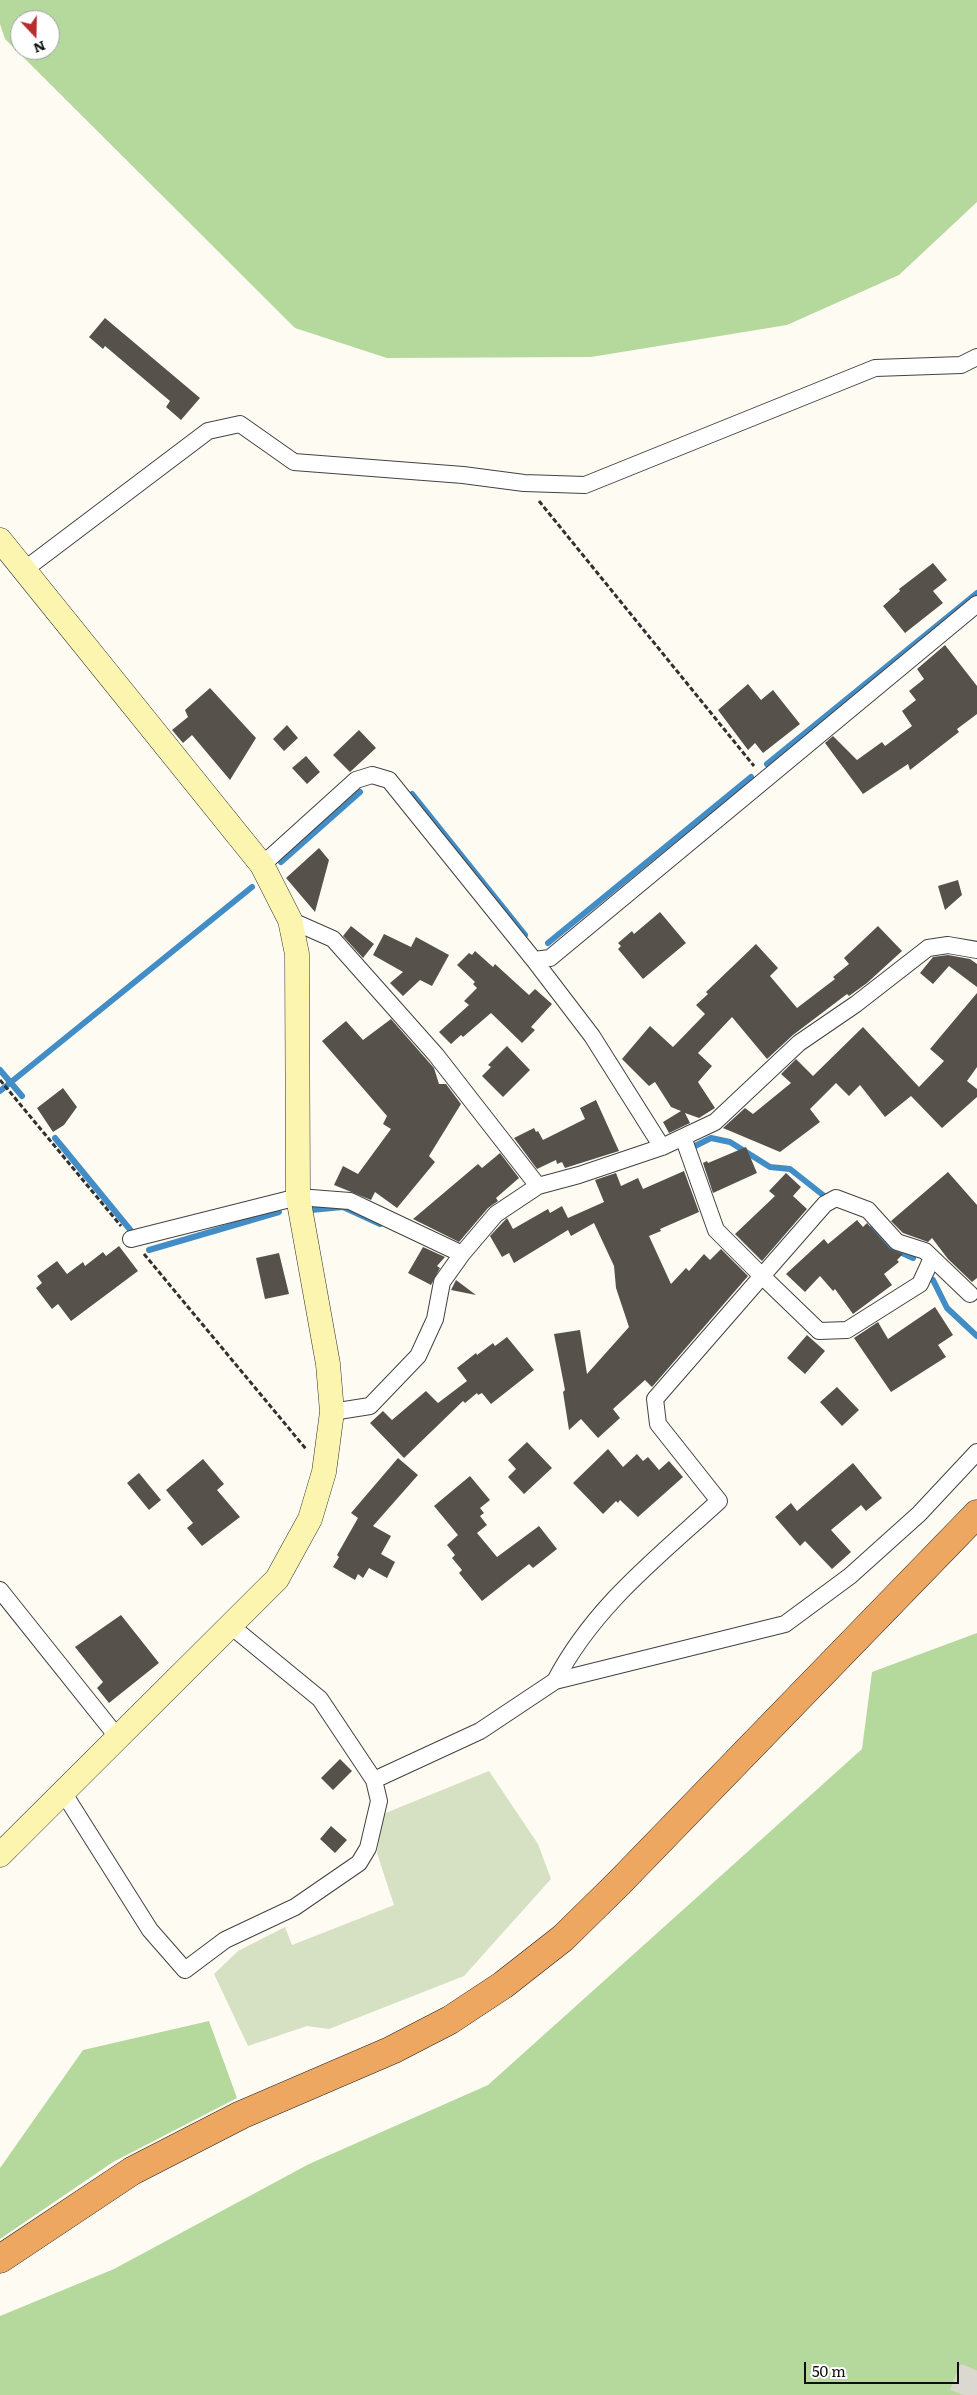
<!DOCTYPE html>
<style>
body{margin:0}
#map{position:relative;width:977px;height:2395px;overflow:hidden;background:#fefcf2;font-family:Literata,serif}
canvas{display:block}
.north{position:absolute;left:10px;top:10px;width:50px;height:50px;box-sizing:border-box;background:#fff;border:1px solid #9f9f9f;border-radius:50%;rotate:159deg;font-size:14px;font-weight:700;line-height:20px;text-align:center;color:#0f0f0f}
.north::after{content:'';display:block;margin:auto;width:18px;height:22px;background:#b92d2e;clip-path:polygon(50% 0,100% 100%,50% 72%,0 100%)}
.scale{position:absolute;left:804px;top:2362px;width:155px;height:22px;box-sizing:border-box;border:2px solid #0f0f0f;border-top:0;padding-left:6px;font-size:15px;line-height:18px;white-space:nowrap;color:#0f0f0f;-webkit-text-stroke:4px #fff;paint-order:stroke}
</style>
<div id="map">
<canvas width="977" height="2395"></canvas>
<div class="north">N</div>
<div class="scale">50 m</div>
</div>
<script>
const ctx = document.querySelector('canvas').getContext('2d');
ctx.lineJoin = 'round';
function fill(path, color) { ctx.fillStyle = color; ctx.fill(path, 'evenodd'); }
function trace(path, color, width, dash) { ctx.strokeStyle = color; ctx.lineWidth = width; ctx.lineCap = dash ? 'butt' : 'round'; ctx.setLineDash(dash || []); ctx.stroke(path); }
fill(new Path2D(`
 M 0,0 L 977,0 L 977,202 L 899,275 L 787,325 L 591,357 L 387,358 L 295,328 L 5,39 L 0,24 ZM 20,20 L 50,20 L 50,50 L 20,50 Z
 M 977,1633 L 977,2395 L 0,2395 L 0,2316 L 114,2269 L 309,2164 L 488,2085 L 862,1749 L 872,1672 Z
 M 209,2021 L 237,2098 L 113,2162 L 0,2239 L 0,2168 L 83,2050 Z`), '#b5d89d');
fill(new Path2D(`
 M 489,1771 L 538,1844 L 551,1879 L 464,1976 L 329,2029 L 307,2026 L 248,2046 L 214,1974 L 238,1951 L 285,1927 L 292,1945 L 394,1905 L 377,1853 L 383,1814 Z`), '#d6e0c3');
trace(new Path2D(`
 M 767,764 L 977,593
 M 412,794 L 525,935
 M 281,862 L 360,792
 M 548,943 L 751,777
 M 0,1070 L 22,1096
 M 0,1091 L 252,887
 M 55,1138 L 132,1232
 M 691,1148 L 711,1138 L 730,1142 L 770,1167 L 790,1169 L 823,1195
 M 311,1210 L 343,1207 L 380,1224
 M 873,1228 L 891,1248 L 913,1258
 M 149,1250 L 279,1212
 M 933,1280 L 947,1308 L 977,1336`), '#438dc7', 6);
fill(new Path2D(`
 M 105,318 L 200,398 L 181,420 L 166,407 L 170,401 L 105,346 L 103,349 L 89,337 Z
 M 933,563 L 947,580 L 933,591 L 943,603 L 905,633 L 883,606 L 900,591 L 899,589 Z
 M 945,645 L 977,686 L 977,714 L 957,729 L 959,732 L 910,770 L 908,764 L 863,794 L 825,743 L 833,736 L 857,760 L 882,742 L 885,746 L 912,726 L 902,711 L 916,700 L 909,691 L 924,679 L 917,669 Z
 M 748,684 L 761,700 L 773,690 L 800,724 L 763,753 L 755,743 L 748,750 L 718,710 Z
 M 210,688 L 256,738 L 230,780 L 192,735 L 183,743 L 172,730 L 188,717 L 185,710 Z
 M 287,725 L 298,738 L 284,751 L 273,739 Z
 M 359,730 L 376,748 L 350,772 L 333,755 Z
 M 306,756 L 320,772 L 307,784 L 292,768 Z
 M 319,848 L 329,860 L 315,912 L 286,878 Z
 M 958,880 L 962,895 L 945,910 L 938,886 Z
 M 660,912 L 686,943 L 643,979 L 618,949 L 621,946 L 618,943 L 632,931 L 634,934 Z
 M 351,926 L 374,944 L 363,958 L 343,936 Z
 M 878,926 L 902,951 L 867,983 L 849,996 L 847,994 L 793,1035 L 767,1059 L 732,1017 L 698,1053 L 712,1066 L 698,1082 L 715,1108 L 699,1118 L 685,1113 L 690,1123 L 669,1133 L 663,1122 L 681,1111 L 671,1107 L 655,1082 L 649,1086 L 622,1059 L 650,1026 L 673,1047 L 705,1014 L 696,1005 L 708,994 L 706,992 L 756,944 L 778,968 L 770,976 L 797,1008 L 835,979 L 833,977 L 849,964 L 844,958 Z
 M 384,934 L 411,947 L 416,937 L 449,955 L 432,986 L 420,980 L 403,996 L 390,983 L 403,972 L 373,955 Z
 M 475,951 L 493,967 L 495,964 L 529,995 L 535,989 L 552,1004 L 531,1027 L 535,1030 L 522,1043 L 491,1013 L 463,1037 L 461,1035 L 451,1044 L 439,1032 L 469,1005 L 464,1001 L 477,988 L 473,984 L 475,982 L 457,965 L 469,953 L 472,955 Z
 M 948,955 L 970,959 L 977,964 L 977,987 L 949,966 L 933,984 L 920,973 L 933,957 Z
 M 977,993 L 977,1067 L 967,1081 L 977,1089 L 977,1097 L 942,1128 L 911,1096 L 885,1117 L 860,1085 L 849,1096 L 836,1083 L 810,1109 L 820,1122 L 780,1152 L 723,1128 L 745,1108 L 753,1114 L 791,1083 L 781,1074 L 796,1059 L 813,1076 L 863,1027 L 919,1087 L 944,1061 L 930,1049 Z
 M 391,1019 L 434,1068 L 439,1084 L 446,1084 L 461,1104 L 429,1156 L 435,1162 L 397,1208 L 375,1192 L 371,1200 L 334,1185 L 343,1166 L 358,1174 L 391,1129 L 383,1124 L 387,1116 L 322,1041 L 346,1021 L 363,1040 Z
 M 507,1046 L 530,1070 L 503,1097 L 482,1076 L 491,1067 L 488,1065 Z
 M 63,1088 L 77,1107 L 64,1125 L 53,1132 L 37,1108 Z
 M 596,1100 L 619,1151 L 565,1168 L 562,1162 L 557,1164 L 556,1160 L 537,1169 L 514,1138 L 534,1128 L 536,1132 L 538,1131 L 543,1140 L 585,1119 L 580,1108 Z
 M 746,1147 L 757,1173 L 713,1193 L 703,1163 L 707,1161 L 708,1163 Z
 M 500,1153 L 519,1178 L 496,1198 L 498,1201 L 488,1208 L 459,1242 L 413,1219 L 478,1164 L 482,1168 Z
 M 684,1171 L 699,1212 L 660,1229 L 661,1231 L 649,1236 L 671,1284 L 686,1268 L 689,1271 L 704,1254 L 710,1260 L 721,1249 L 748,1276 L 652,1387 L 645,1380 L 613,1409 L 620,1418 L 598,1438 L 581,1419 L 569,1430 L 563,1392 L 565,1390 L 554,1334 L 580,1330 L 587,1374 L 629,1327 L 616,1288 L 614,1266 L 594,1223 L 571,1236 L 568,1230 L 514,1263 L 509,1253 L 502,1257 L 490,1236 L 507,1218 L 513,1229 L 548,1209 L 550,1213 L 562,1206 L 568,1218 L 604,1202 L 595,1180 L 616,1173 L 621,1186 L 638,1178 L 643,1189 Z
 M 948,1172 L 977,1205 L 977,1278 L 972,1282 L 948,1259 L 932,1238 L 928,1242 L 903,1233 L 891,1221 Z
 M 786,1173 L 801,1187 L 793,1196 L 807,1209 L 762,1261 L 735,1234 L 775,1196 L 769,1191 Z
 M 857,1220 L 863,1227 L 867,1223 L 890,1249 L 903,1254 L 897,1260 L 899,1262 L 884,1274 L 892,1285 L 853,1314 L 835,1289 L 833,1291 L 820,1276 L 805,1292 L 786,1274 L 824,1239 L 828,1244 Z
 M 119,1246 L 138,1271 L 71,1321 L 58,1304 L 52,1309 L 36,1288 L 42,1283 L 37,1276 L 57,1261 L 67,1274 L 83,1262 L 85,1266 L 103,1252 L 106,1256 Z
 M 423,1247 L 445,1257 L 437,1266 L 440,1268 L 431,1285 L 408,1273 Z
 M 279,1253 L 289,1294 L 265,1299 L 256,1258 Z
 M 456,1280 L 476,1295 L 451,1290 Z
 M 935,1307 L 953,1335 L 938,1345 L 946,1357 L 891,1392 L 854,1338 L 878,1322 L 888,1339 Z
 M 807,1335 L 825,1351 L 805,1374 L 787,1358 Z
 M 507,1337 L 534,1370 L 491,1404 L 482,1393 L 478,1395 L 477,1393 L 465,1403 L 463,1401 L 404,1458 L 370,1423 L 383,1411 L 392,1420 L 426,1391 L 438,1403 L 467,1381 L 457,1368 L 476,1353 L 477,1355 L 493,1343 L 495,1346 Z
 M 837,1387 L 859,1410 L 842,1426 L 820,1402 Z
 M 527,1442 L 552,1468 L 524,1494 L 508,1477 L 516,1469 L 508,1460 Z
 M 608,1449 L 623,1467 L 637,1454 L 643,1461 L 648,1457 L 659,1470 L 669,1461 L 683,1477 L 638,1517 L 620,1500 L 618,1503 L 616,1501 L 603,1514 L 573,1483 Z
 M 398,1458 L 418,1475 L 373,1526 L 391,1536 L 381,1554 L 395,1562 L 387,1578 L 369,1568 L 363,1578 L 358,1574 L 355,1580 L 333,1567 L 339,1557 L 337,1555 L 358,1518 L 351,1513 Z
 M 203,1459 L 224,1484 L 217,1490 L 240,1517 L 202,1546 L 187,1528 L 193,1523 L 166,1490 Z
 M 853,1463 L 882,1498 L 866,1511 L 861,1505 L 831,1530 L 851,1552 L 832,1569 L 805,1541 L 800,1546 L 775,1517 L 791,1503 L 797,1511 Z
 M 139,1473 L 161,1500 L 149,1510 L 127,1483 Z
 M 470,1476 L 490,1500 L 480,1508 L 484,1513 L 480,1516 L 487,1525 L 477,1533 L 497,1557 L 539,1526 L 557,1549 L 533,1568 L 529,1564 L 482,1601 L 459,1573 L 462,1570 L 452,1558 L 455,1555 L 447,1545 L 458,1535 L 434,1506 Z
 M 121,1615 L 159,1663 L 109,1703 L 97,1688 L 103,1682 L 75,1647 Z
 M 340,1759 L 352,1771 L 333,1790 L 321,1778 Z
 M 331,1826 L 347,1840 L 335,1853 L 320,1839 Z`), '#57514c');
trace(new Path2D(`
 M 963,2395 L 977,2361`), '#dad8d0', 28, [28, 14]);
const street = new Path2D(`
 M 24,570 L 208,431 L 240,424 L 294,462 L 463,475 L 524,483 L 585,485 L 875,368 L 961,365 L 977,357
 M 262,865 L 356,780 L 372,775 L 389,780 L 534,960 L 550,958 L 977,604
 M 290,920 L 333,939 L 436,1055 L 538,1186
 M 534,960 L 592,1036 L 662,1147
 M 683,1137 L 716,1230 L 762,1276 L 825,1204 L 836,1198 L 868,1210 L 897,1242 L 925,1251 L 970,1294
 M 131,1239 L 298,1197 L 350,1201 L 462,1254
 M 332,1412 L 370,1406 L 418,1356 L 435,1319 L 442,1282 L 462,1254 L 496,1214 L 538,1186 L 579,1175 L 662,1147 L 715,1122 L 799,1043 L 856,1004 L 928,948 L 948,945 L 977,950
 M 0,1590 L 119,1739
 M 231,1626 L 320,1699 L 374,1780 L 480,1731 L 555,1681 L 785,1624 L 850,1576 L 919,1514 L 977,1452
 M 555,1681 C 594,1606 658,1557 719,1501 L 658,1424 L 655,1399 L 762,1276 L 819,1331 L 847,1330 L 920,1284 L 932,1258
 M 63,1792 L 150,1930 L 185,1970 L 225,1940 L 295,1907 L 359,1863 L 368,1848 L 379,1801 L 374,1780`);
const secondary = new Path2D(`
 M 0,540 L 262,865 L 290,920 L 297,954 L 298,1197 L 328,1364 L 332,1412 L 324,1472 L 310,1519 L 277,1579 L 0,1855`);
const highway = new Path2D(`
 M 0,2259 L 132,2171 L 241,2115 L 392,2050 L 450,2020 L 503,1985 L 563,1938 L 619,1883 L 977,1514`);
trace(street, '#424242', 18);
trace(secondary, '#313131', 25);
trace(highway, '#202020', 29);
trace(new Path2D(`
 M 539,501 L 754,766
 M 0,1080 L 121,1226
 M 144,1254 L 306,1449`), '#313131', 3, [5, 2.5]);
trace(street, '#fff', 16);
trace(secondary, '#fbf5b0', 24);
trace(highway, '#eda761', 28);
</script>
